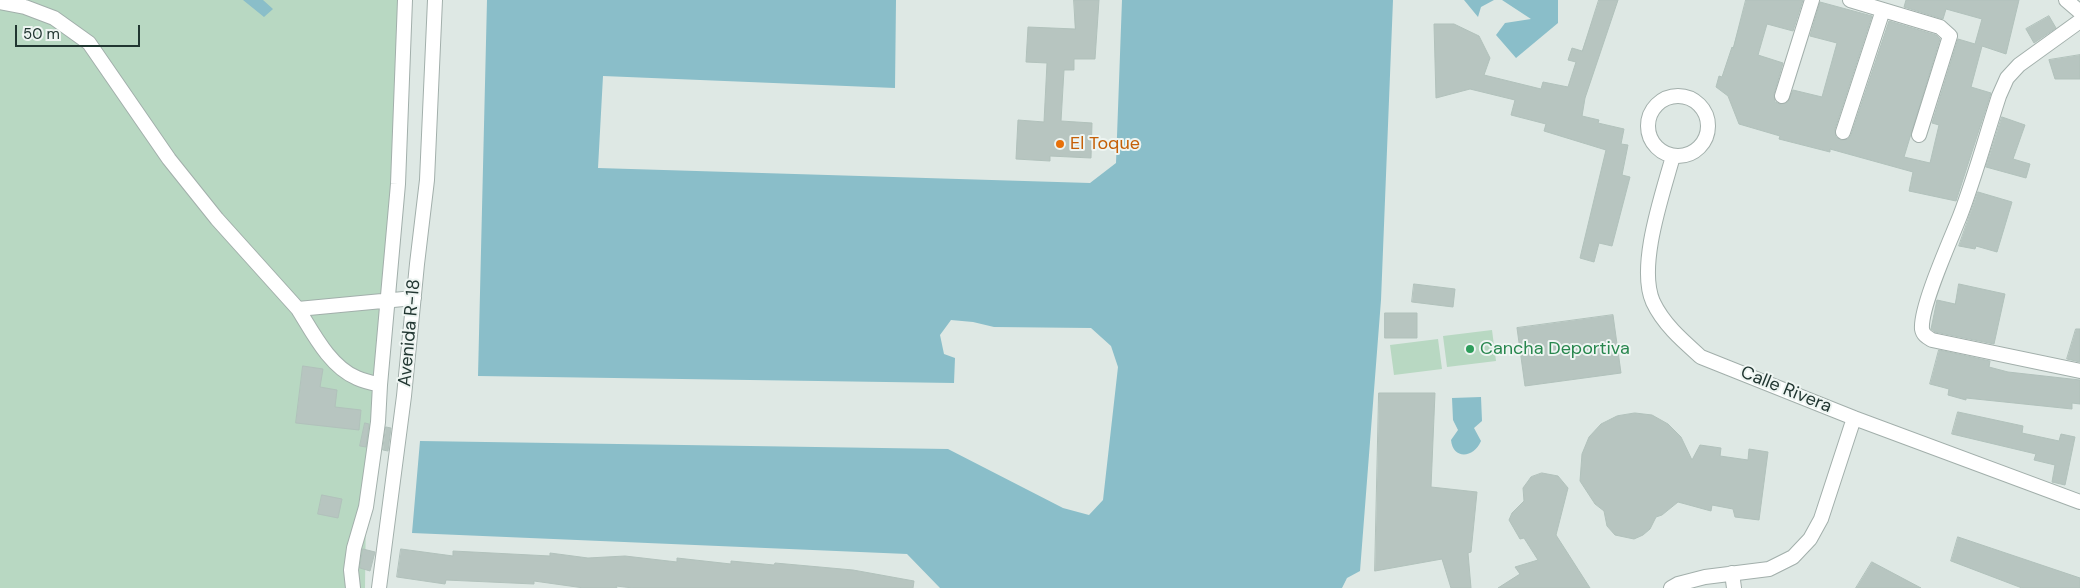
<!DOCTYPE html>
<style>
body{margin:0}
#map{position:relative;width:2080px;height:588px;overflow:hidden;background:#dee8e4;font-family:"DM Sans",sans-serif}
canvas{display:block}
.scale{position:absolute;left:15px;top:25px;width:125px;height:22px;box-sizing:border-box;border:2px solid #213631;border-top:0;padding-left:6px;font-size:15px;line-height:18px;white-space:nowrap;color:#213631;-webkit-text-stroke:4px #eef5f2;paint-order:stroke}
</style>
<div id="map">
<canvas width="2080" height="588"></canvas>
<div class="scale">50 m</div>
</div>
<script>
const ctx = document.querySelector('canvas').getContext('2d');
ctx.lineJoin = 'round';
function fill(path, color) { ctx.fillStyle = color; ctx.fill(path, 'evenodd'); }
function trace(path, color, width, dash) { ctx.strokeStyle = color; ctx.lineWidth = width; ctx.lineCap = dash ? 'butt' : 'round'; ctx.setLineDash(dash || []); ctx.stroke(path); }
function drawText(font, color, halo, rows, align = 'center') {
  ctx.font = font + ' "DM Sans",sans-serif'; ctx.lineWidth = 4; ctx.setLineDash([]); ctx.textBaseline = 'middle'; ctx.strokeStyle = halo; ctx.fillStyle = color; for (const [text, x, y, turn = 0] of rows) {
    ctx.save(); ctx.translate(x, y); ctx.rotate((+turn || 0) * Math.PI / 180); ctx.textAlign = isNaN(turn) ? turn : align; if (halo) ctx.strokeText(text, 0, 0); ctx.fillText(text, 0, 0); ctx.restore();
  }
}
fill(new Path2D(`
 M 0,0 L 406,0 L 366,507 L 365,588 L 0,588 Z
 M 1492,330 L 1496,361 L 1447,367 L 1443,336 Z
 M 1438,339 L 1442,369 L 1394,375 L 1390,345 Z`), '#b8d8c2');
fill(new Path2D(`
 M 243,0 L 263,0 L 273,9 L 264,17 Z
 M 487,0 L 896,0 L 895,88 L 603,76 L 598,168 L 1090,183 L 1116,163 L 1122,0 L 1393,0 L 1381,300 L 1360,571 L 1347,578 L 1342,588 L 940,588 L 907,554 L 412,533 L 420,441 L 948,449 L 1063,508 L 1089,515 L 1103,500 L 1118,367 L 1111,346 L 1091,328 L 994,327 L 973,322 L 951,320 L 940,335 L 944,354 L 955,358 L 954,383 L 478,376 Z
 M 1464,0 L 1494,0 L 1481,7 L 1478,17 Z
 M 1502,0 L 1558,0 L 1558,23 L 1516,58 L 1496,35 L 1505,23 L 1531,19 Z
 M 1481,397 L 1482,421 L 1474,428 L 1481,441 C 1474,458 1453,460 1451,440 L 1458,430 L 1453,420 L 1452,398 Z`), '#8abec9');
const building = new Path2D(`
 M 1074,0 L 1099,0 L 1095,59 L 1074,59 L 1074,70 L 1064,70 L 1061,121 L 1092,123 L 1091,158 L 1050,156 L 1050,161 L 1016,159 L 1018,120 L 1044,122 L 1047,63 L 1026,62 L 1028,27 L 1075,29 Z
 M 1599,0 L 1618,0 L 1585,98 L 1582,116 L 1599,120 L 1598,123 L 1624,129 L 1621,144 L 1628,145 L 1622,175 L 1630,177 L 1612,246 L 1599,243 L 1594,262 L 1580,258 L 1606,150 L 1544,131 L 1546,124 L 1511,115 L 1515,100 L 1470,89 L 1436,98 L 1434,24 L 1454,24 L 1479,36 L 1490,58 L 1484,75 L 1541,89 L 1543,82 L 1568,87 L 1576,62 L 1568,60 L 1572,48 L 1582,51 Z
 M 1746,0 L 1803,0 L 1793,31 L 1767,24 L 1758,55 L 1783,63 L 1774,94 L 1775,102 L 1780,104 L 1788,102 L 1793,90 L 1822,97 L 1837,43 L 1810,36 L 1820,2 L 1872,16 L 1835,129 L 1836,137 L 1841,140 L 1848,139 L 1851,135 L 1889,21 L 1936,35 L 1940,39 L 1904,157 L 1930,163 L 1939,125 L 1932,123 L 1958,39 L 1975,44 L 1982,19 L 1946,9 L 1943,19 L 1904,7 L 1906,0 L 2019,0 L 2006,54 L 1982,46 L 1971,87 L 1991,93 L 1956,201 L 1909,191 L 1913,172 L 1830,149 L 1830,152 L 1779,139 L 1780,136 L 1739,124 L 1728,96 L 1716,87 L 1719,76 L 1722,77 L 1732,47 L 1733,48 Z
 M 2049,16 L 2056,28 L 2034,43 L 2026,29 Z
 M 2080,55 L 2080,79 L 2055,79 L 2049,60 Z
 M 2002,117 L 2025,125 L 2013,159 L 2030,164 L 2026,178 L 1986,167 Z
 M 1978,192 L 2012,202 L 1997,252 L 1976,246 L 1975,249 L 1959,246 Z
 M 1414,284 L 1455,289 L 1453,307 L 1412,302 Z
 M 1959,284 L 2005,294 L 1994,344 L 1935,332 L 1931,329 L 1937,300 L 1955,304 Z
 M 1385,313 L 1417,313 L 1417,338 L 1385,338 Z
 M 1613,315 L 1621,373 L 1525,386 L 1517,328 Z
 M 2076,329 L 2080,329 L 2080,362 L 2067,359 Z
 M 1939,350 L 1990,361 L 1989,367 L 2008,372 L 2080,380 L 2080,404 L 2072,403 L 2072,409 L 1966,398 L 1966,400 L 1948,395 L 1949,389 L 1930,384 Z
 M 303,366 L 323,369 L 320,387 L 337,390 L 335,407 L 361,410 L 359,430 L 296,423 Z
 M 1379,393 L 1435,393 L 1431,487 L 1477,492 L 1471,552 L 1468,553 L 1471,588 L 1451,588 L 1442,559 L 1375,571 Z
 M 1958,412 L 2023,426 L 2022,433 L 2059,441 L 2061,434 L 2075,437 L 2065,485 L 2052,482 L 2055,465 L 2034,460 L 2036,454 L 1952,434 Z
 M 1635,413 L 1652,415 L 1668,424 L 1681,437 L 1692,460 L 1700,445 L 1721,448 L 1720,456 L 1748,460 L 1749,449 L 1768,452 L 1759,520 L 1735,517 L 1733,509 L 1712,505 L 1711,511 L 1678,502 L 1662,515 L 1656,517 L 1650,529 L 1643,535 L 1634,539 L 1615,535 L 1607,526 L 1604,511 L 1595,504 L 1580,481 L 1582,454 L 1589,437 L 1601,424 L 1617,416 Z
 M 365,423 L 369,424 L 366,447 L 360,446 Z
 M 386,427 L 391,428 L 388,451 L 383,450 Z
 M 1542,473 L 1558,476 L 1568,488 L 1556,535 L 1590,588 L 1498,588 L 1520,574 L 1515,567 L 1538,560 L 1524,538 L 1520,539 L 1509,520 L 1512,513 L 1524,501 L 1523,488 L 1531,477 Z
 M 322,495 L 342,499 L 338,518 L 318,514 Z
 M 1958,537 L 2080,578 L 2080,588 L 2022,588 L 1951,561 Z
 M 363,549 L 375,552 L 370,571 L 360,568 Z
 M 401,549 L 453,556 L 453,551 L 550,556 L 550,553 L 588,558 L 625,556 L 677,562 L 677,558 L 731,564 L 731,561 L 774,565 L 775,563 L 853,570 L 914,581 L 913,588 L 633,588 L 616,586 L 617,588 L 584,588 L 534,581 L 534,584 L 446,580 L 445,584 L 397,577 Z
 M 1872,562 L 1921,588 L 1856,588 Z`);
fill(building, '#b7c5c0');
trace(building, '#b1c1bb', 1);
const minor = new Path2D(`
 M 1850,0 L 1940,27 L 1950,36 L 1919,135
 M 2066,0 L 2080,12
 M 0,2 L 25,7 L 54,18 L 89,43 L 169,159 L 217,219 L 298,309 L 414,298
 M 2080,21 L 2019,65 L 2007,78 L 1999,96 C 1986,136 1975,177 1960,216 C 1951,239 1920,307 1922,329 C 1923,335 1927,337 1932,340 L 2080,371
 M1648 126a30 30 0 1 1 60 0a30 30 0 1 1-60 0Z
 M 1782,96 L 1812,0
 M 1843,132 L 1883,10
 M 1673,156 C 1663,193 1637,266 1653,302 C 1664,325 1683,341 1701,357 L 1854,418 L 2080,502
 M 298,309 C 313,333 330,367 357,378 C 364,381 372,383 380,385
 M 1732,573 L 1734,588
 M 353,588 L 351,570 L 354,548 L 366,507 L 378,422 L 380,385 L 398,184 L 405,0
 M 379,588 L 404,396 L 417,264 L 427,180 L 435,0
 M 1671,588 L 1678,584 L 1705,577 L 1769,569 L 1793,557 L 1810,539 L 1821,519 L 1854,418`);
trace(minor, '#a2afab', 16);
trace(minor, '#fff', 14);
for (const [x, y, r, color] of [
 [1060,144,5,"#e8710a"],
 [1470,349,5,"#2e9e5b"]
]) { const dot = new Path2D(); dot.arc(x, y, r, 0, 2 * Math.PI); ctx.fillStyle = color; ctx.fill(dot); trace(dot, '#eef5f2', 2); }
drawText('18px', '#c56008', '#eef5f2', [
 ["El Toque",1070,144]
], 'left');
drawText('18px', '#213631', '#eef5f2', [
 ["Avenida R-18",410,333,-85],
 ["Calle Rivera",1786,390,22]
]);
drawText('18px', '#27864d', '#eef5f2', [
 ["Cancha Deportiva",1480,349]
], 'left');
</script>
